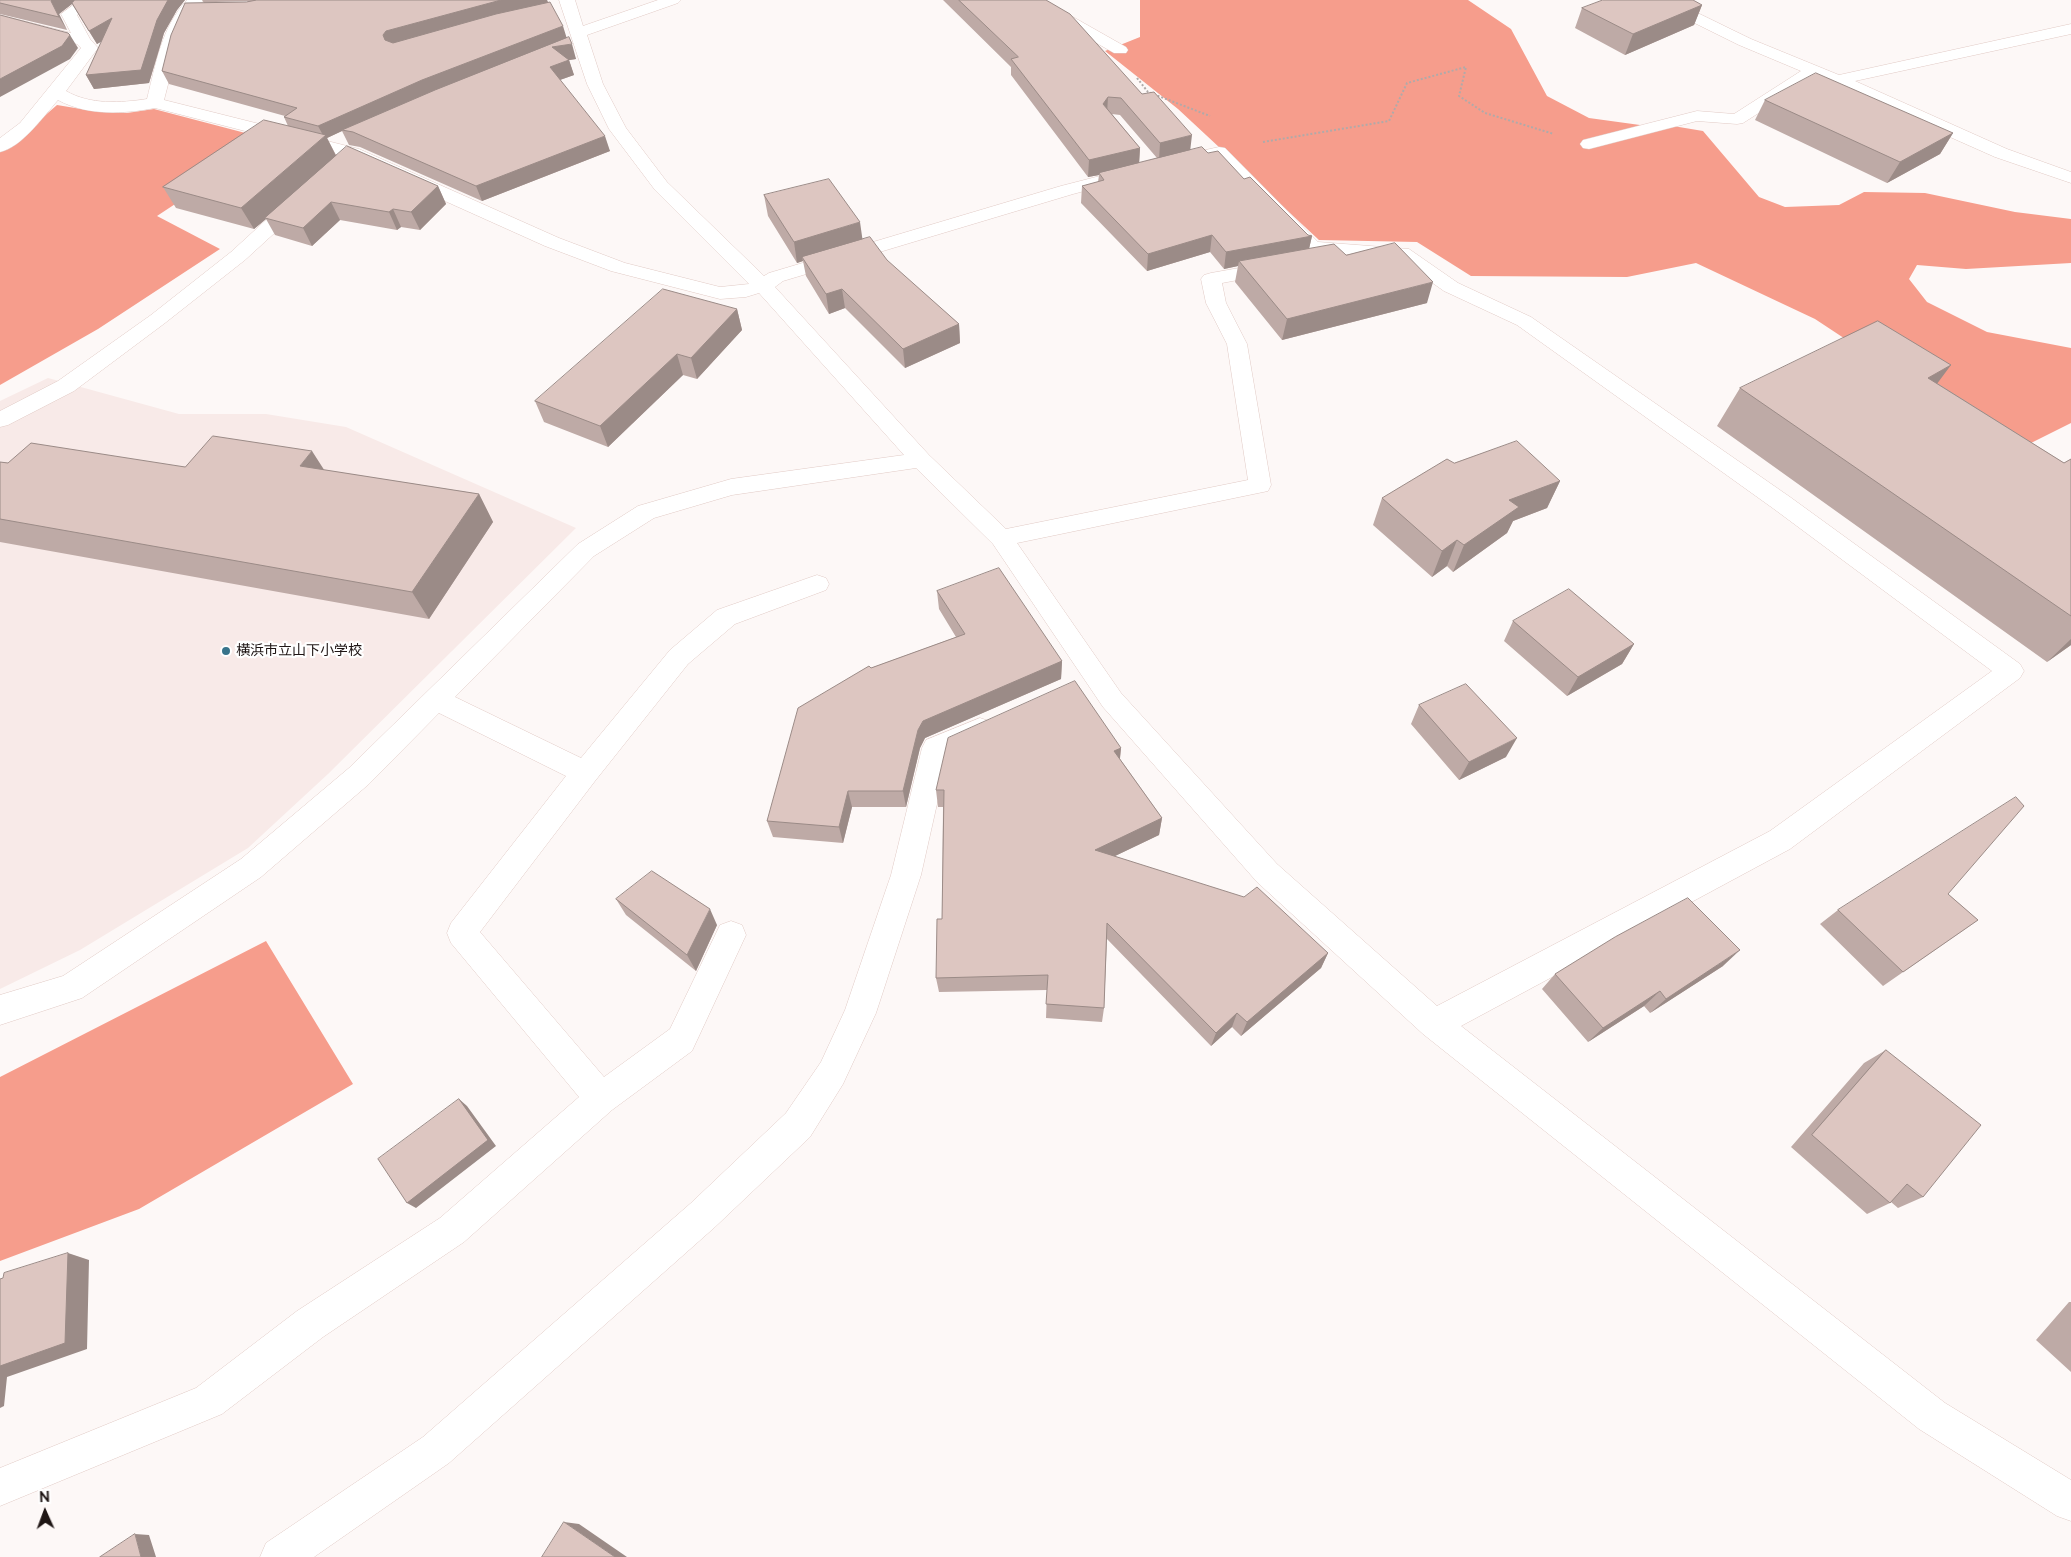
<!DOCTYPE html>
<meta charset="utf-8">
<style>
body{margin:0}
#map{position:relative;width:2071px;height:1557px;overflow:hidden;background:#fdf8f7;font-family:Raleway,sans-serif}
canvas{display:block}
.north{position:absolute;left:20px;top:1487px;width:50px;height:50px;-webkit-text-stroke:4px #fff;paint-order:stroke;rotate:358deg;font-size:14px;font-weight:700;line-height:20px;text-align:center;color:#1e1514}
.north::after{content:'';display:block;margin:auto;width:18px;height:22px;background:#1e1514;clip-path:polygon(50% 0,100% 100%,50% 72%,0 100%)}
</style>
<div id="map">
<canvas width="2071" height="1557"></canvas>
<div class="north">N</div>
</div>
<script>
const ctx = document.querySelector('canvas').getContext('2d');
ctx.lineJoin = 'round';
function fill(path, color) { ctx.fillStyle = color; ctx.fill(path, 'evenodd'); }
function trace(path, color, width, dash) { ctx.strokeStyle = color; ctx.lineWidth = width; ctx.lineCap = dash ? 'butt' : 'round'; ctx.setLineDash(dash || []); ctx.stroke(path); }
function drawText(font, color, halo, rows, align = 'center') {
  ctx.font = font + ' Raleway,"Noto Sans JP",sans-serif'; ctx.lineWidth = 4.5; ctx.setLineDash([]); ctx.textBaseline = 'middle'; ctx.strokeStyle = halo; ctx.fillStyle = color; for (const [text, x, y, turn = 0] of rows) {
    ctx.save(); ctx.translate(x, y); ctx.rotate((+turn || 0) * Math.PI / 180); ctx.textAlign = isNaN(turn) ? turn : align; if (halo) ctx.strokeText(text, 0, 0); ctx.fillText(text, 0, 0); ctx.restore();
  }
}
fill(new Path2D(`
 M 48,378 L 179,414 L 266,414 L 346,427 L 576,528 L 328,774 L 248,848 L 80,950 L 0,989 L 0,401 Z`), '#f8eae8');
fill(new Path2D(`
 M 1140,0 L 1468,0 L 1511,29 L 1547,96 L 1589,118 L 1640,125 L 1667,125 L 1703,131 L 1759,197 L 1785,207 L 1839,205 L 1864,192 L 1925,193 L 2015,212 L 2071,219 L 2071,263 L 1966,269 L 1917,265 L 1909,279 L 1927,302 L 1987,332 L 2071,348 L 2071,423 L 2015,451 L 1815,319 L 1696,263 L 1627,277 L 1471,276 L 1417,242 L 1319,240 L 1178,109 L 1105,51 L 1140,37 Z
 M 57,105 L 99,112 L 127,113 L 154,109 L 272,140 L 157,216 L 220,249 L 98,329 L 0,385 L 0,149 L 33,126 Z
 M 266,941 L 353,1084 L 139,1209 L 0,1261 L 0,1077 Z`), '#f69d8c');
const minor = new Path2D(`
 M 80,0 L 98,0 L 77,15 L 90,39 L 98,48 L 66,91 C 90,105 121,103 147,99 C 156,64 161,28 187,0 L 204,0 L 192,13 L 181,34 L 164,100 L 359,149 L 559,238 L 625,263 L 720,287 L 749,284 L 655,190 L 609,129 L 587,84 L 559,0 L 575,0 L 583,26 L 658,0 L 681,0 L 678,3 L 587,35 L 603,84 L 626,128 L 667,182 L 764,276 L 769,273 L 1061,186 L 1135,167 L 1141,168 L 1144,172 L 1141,176 L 1073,194 L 783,281 L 775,287 L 929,455 L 1006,529 L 1248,480 L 1227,344 L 1206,303 L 1201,279 L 1204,275 L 1211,273 L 1273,262 L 1280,264 L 1283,268 L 1280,272 L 1222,283 L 1226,303 L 1247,344 L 1271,485 L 1268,491 L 1017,543 L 1121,693 L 1277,864 L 1437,1006 L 1770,831 L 1992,671 L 1774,509 L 1517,325 L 1444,291 L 1397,258 L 1306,251 L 1215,158 L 1189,164 L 1183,163 L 1180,159 L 1183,155 L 1219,147 L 1225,148 L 1318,242 L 1409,249 L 1458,283 L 1531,317 L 1790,497 L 2020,664 L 2024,671 L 2020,678 L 1790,849 L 1461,1026 L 1945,1403 L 2071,1480 L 2071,1521 L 2057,1516 L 1919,1429 L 1423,1034 L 1257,882 L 1103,707 L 993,544 L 916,468 L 732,495 L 654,518 L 594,556 L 455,697 L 581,758 L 670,650 L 717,610 L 817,575 L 826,578 L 829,584 L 826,590 L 735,624 L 688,664 L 595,781 L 480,932 L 604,1077 L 670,1029 L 720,925 L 731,921 L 742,925 L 746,935 L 692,1051 L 612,1110 L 464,1242 L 323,1337 L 222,1414 L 0,1506 L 0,1468 L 196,1388 L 297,1311 L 440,1218 L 579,1097 L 451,943 L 447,933 L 451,923 L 566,776 L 439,713 L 369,784 L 261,877 L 82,998 L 0,1025 L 0,995 L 63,976 L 241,859 L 349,768 L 578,544 L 638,506 L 731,479 L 904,455 L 759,293 L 746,297 L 720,299 L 611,271 L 545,246 L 347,157 L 155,108 C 124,114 87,116 58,100 C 43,117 22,147 0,152 L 0,138 L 20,123 L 81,48 L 77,44 L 3,24 L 0,25 L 0,15 L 71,33 L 61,14 Z
 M 1024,0 L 1043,0 L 1126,47 L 1128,50 L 1126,53 L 1114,53 L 1027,3 Z
 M 1651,0 L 1671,0 L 1751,39 L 1839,75 L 2071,24 L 2071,34 L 1855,81 L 2007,149 L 2071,172 L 2071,183 L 1995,157 L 1815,77 L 1743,123 L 1737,124 L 1697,121 L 1589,149 L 1583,148 L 1580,144 L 1583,140 L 1697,111 L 1734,114 L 1801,71 L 1739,45 L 1654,3 Z
 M 297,196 L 304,198 L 306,202 L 304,206 L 245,260 L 165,323 L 74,391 L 8,425 L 0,427 L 0,411 L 58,381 L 151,315 L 231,252 L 290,198 Z
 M 980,718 L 989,721 L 993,729 L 989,737 L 948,755 L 921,875 L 876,1013 L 843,1084 L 810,1137 L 715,1227 L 449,1463 L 314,1557 L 260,1557 L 266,1543 L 423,1437 L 691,1203 L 786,1113 L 821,1062 L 845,1010 L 891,875 L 922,748 L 926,740 Z`);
trace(minor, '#e1cac5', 1);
trace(new Path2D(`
 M 1137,78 L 1148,92 L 1210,116
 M 1263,142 L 1389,121 L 1407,83 L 1466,67 L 1459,96 L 1485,113 L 1554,134`), '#b0aaa9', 2, [2, 2]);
fill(minor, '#fff');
fill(new Path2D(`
 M 0,0 L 185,0 L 177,10 L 164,33 L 149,83 L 94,89 L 86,75 L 102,41 L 97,44 L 72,4 L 59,14 L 67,30 L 0,14 Z
 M 202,0 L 547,0 L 576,59 L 569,60 L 574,75 L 560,80 L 610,151 L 482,201 L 360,147 L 349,145 L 342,131 L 327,138 L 336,155 L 438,186 L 446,204 L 420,230 L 401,227 L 397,230 L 340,220 L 312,246 L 275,235 L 266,219 L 254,229 L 176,208 L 163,187 L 288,126 L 284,117 L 285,116 L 169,84 L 162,71 L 204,3 ZM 252,1 L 246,2 L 216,2 Z
 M 943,0 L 1046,0 L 1142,94 L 1191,150 L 1208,153 L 1244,179 L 1308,235 L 1312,236 L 1309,249 L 1346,255 L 1427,303 L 1282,340 L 1235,282 L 1238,266 L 1224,269 L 1210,252 L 1147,271 L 1081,203 L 1082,186 L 1098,182 L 1099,175 L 1088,177 L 1011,75 L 1011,67 ZM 1112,114 L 1120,115 L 1157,158 L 1139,163 L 1140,148 Z
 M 1702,5 L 1694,25 L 1625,55 L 1575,28 L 1582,8 Z
 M 1765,100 L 1953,133 L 1940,154 L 1887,183 L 1755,120 Z
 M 764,195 L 862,239 L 959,324 L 960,343 L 905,368 L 845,308 L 829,314 L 806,276 L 803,261 L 797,263 L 768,216 Z
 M 737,309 L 742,330 L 697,379 L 683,375 L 608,447 L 544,422 L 535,401 Z
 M 1937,383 L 2064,463 L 2071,459 L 2071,645 L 2047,662 L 1717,426 L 1740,388 Z
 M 0,462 L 8,463 L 324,470 L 479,494 L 493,522 L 429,619 L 0,542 Z
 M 1560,481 L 1547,508 L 1513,521 L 1507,533 L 1453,572 L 1447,566 L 1432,577 L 1373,525 L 1382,498 Z
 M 937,591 L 1062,661 L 1061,679 L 925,738 L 920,748 L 906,807 L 852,807 L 843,843 L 773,837 L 767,821 L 871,668 L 956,637 L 939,609 Z
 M 1513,621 L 1634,644 L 1622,664 L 1567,696 L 1504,641 Z
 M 1419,705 L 1506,757 L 1459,780 L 1411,724 Z
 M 1121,748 L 1120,759 L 1162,818 L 1159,835 L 1115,856 L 1328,953 L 1321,968 L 1241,1036 L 1232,1027 L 1211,1046 L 1107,939 L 1104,1008 L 1102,1022 L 1046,1018 L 1047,990 L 939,992 L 936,978 L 942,919 L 943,807 L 938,807 L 936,790 Z
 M 1948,894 L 1978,920 L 1883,986 L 1820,924 L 1838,910 Z
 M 616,899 L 717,925 L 696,971 L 626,915 Z
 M 1723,966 L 1650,1013 L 1644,1006 L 1588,1042 L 1542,989 L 1555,974 Z
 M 1886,1050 L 1923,1197 L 1898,1208 L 1891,1202 L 1890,1203 L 1867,1214 L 1791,1147 L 1864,1063 Z
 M 2069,1302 L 2071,1302 L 2071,1372 L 2036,1340 Z`), '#beaaa6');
fill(new Path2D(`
 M 52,0 L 77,0 L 59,14 L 67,30 L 59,17 L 51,1 Z
 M 168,0 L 185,0 L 177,10 L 164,33 L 149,83 L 94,89 L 86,75 Z
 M 501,0 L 547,0 L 548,3 L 388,48 L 383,35 L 386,31 Z
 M 1702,5 L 1694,25 L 1625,55 L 1633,34 Z
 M 112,18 L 120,31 L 97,44 L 89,31 Z
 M 563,26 L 567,39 L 342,130 L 342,131 L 327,138 L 336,156 L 265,218 L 266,219 L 254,229 L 241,208 L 324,137 L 318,126 L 422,80 Z
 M 70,35 L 78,48 L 70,59 L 0,97 L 0,79 Z
 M 572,44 L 576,59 L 557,62 L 552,47 Z
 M 569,60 L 574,75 L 554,82 L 550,67 Z
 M 1108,97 L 1107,114 L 1103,104 Z
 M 1953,133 L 1940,154 L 1887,183 L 1900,162 Z
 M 1192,135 L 1190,152 L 1159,160 L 1160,143 Z
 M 605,136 L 610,151 L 482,201 L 476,186 Z
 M 1140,148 L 1139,165 L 1099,173 L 1099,175 L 1088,177 L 1089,160 Z
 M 438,186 L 446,204 L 420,230 L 411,212 Z
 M 331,202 L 340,220 L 312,246 L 303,228 Z
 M 393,209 L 401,227 L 397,230 L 389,212 Z
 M 860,222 L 863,243 L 802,257 L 803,261 L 797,263 L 794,242 Z
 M 1212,235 L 1210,252 L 1147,271 L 1148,254 Z
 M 1312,236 L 1308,253 L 1239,261 L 1238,266 L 1224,269 L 1226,252 Z
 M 1433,282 L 1427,303 L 1282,340 L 1287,319 Z
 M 842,289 L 845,308 L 829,314 L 826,294 Z
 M 737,309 L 742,330 L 697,379 L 691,358 Z
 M 959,324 L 960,343 L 905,368 L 903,349 Z
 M 677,354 L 683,375 L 608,447 L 600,426 Z
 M 1951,365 L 1922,404 L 1928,378 Z
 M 312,451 L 330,479 L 300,466 Z
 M 1560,481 L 1547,508 L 1513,521 L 1507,533 L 1453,572 L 1464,545 L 1509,500 Z
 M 479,494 L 493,522 L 429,619 L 412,592 Z
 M 1457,540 L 1447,566 L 1432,577 L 1442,551 Z
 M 2071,639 L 2071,645 L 2047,662 Z
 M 1634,644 L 1622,664 L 1567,696 L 1578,677 Z
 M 1062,661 L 1061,679 L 925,738 L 920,748 L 906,807 L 903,791 L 918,730 L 923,721 Z
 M 1517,738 L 1506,757 L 1459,780 L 1469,762 Z
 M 1121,748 L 1119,766 L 1114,751 Z
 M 848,791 L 852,807 L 843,843 L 839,827 Z
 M 1162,818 L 1159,835 L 1094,866 L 1095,850 Z
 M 710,909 L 717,925 L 696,971 L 687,955 Z
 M 1740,950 L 1723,966 L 1650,1013 L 1666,999 Z
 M 1328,953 L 1321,968 L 1241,1036 L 1247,1022 Z
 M 1660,991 L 1644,1006 L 1588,1042 L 1603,1028 Z
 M 1237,1013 L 1232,1027 L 1211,1046 L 1216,1033 Z
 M 459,1099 L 467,1106 L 496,1146 L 416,1208 L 407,1203 Z
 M 68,1253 L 89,1260 L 87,1349 L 7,1377 L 4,1406 L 0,1408 L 0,1366 Z
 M 564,1522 L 579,1524 L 627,1557 L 615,1557 Z
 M 135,1534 L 149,1535 L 156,1557 L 141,1557 Z`), '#9b8b87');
const building = new Path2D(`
 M 0,0 L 52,0 L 51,1 L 59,17 L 0,3 Z
 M 75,0 L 168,0 L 157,20 L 141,70 L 86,75 L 112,18 L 89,31 L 72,3 Z
 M 257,0 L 501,0 L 386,31 L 383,35 L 385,40 L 393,43 L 496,14 L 550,2 L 563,26 L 422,80 L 318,126 L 284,117 L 297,108 L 162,71 L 171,35 L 185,3 L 246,2 Z
 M 959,0 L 1046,0 L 1070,14 L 1142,94 L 1154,92 L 1192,135 L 1160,143 L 1121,98 L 1108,97 L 1103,104 L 1140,148 L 1089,160 L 1011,59 L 1018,57 Z
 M 1603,0 L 1693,0 L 1702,5 L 1633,34 L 1582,8 Z
 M 0,15 L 68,33 L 70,35 L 62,46 L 0,79 Z
 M 569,37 L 572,44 L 552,47 L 569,60 L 550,67 L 605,136 L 476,186 L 353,132 L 342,130 L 435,90 Z
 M 1816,73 L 1953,133 L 1900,162 L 1765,100 Z
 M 264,120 L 326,135 L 241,208 L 163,187 Z
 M 347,146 L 438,186 L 411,212 L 393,209 L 389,212 L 331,202 L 303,228 L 265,218 Z
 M 1202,147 L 1208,153 L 1218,151 L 1244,179 L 1250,177 L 1308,235 L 1312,236 L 1226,252 L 1212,235 L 1148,254 L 1082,186 L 1104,180 L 1099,173 Z
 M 829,179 L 860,222 L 794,242 L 764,195 Z
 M 870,237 L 887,260 L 959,324 L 903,349 L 842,289 L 826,294 L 802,257 Z
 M 1395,243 L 1433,282 L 1287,319 L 1239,261 L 1334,244 L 1346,255 Z
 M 663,289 L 737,309 L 691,358 L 677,354 L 600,426 L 535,401 Z
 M 1878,321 L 1951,365 L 1928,378 L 2064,463 L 2071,459 L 2071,616 L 1740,388 Z
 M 213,436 L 312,451 L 300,466 L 479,494 L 412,592 L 0,519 L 0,462 L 8,463 L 31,443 L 185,467 Z
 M 1517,441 L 1560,481 L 1509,500 L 1519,507 L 1464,545 L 1457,540 L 1442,551 L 1382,498 L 1447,459 L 1454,463 Z
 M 999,568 L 1062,661 L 923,721 L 918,730 L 903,791 L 848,791 L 839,827 L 767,821 L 798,708 L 869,666 L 871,668 L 965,634 L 937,591 Z
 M 1569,589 L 1634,644 L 1578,677 L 1513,621 Z
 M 1075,681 L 1121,748 L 1114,751 L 1162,818 L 1095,850 L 1244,897 L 1257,887 L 1328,953 L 1247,1022 L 1237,1013 L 1216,1033 L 1107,923 L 1104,1008 L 1046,1004 L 1048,975 L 936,978 L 937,919 L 942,919 L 944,790 L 936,790 L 948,738 Z
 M 1466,684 L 1517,738 L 1469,762 L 1419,705 Z
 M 2016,797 L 2024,806 L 1948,894 L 1978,920 L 1903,972 L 1838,910 Z
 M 652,871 L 710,909 L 687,955 L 616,899 Z
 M 1688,898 L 1740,950 L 1666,999 L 1660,991 L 1603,1028 L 1555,974 L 1615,937 Z
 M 1886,1050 L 1981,1125 L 1923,1197 L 1907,1184 L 1890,1203 L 1812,1135 Z
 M 459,1099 L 488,1140 L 407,1203 L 378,1159 Z
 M 68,1253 L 65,1343 L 0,1366 L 0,1279 L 3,1278 L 4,1273 Z
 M 564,1522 L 615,1557 L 542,1557 Z
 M 135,1534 L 141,1557 L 100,1557 Z`);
fill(building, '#ddc6c1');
trace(building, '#9b8b87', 1);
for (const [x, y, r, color] of [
 [226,651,5,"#38748b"]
]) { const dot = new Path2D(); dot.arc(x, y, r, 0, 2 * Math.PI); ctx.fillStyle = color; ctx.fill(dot); trace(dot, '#fff', 2); }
drawText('14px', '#1e1514', '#fff', [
 ["横浜市立山下小学校",236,651]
], 'left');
</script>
